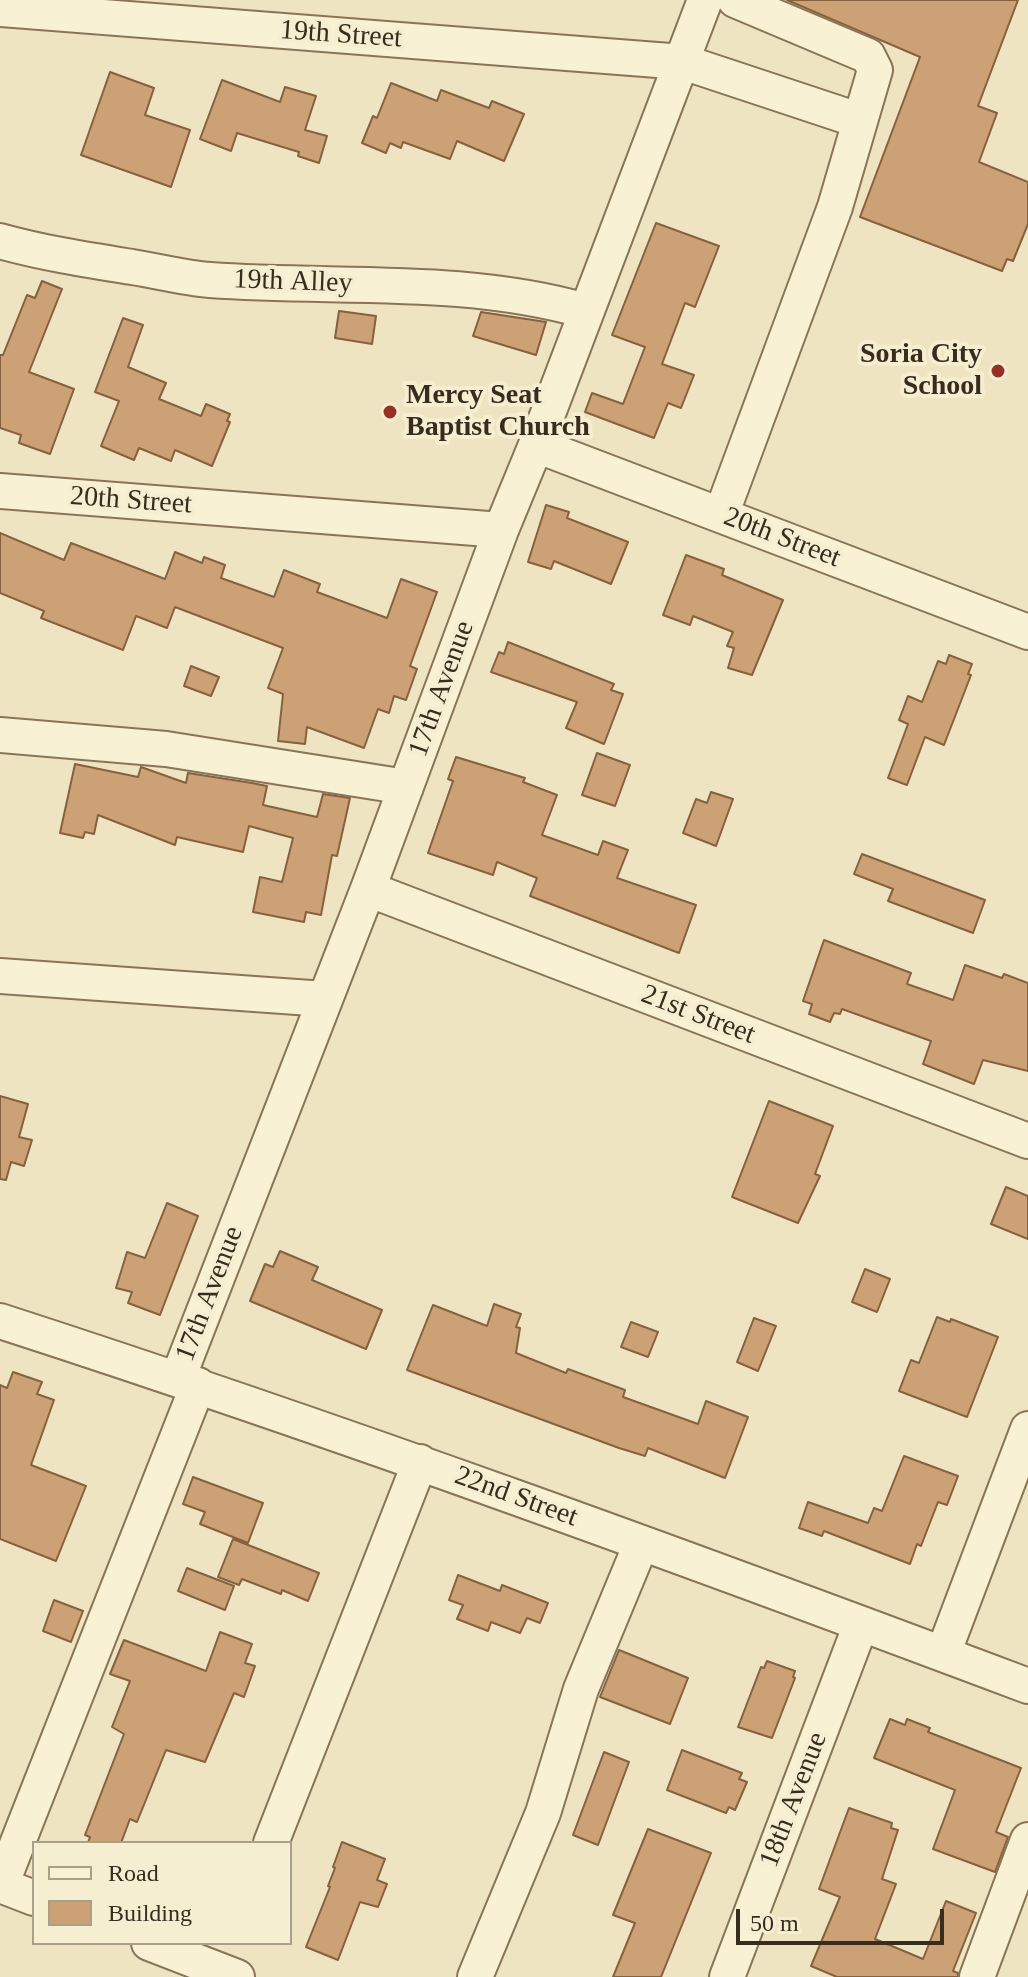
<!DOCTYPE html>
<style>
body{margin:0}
#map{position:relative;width:1028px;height:1977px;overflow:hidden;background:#eee4c1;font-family:"Times New Roman",serif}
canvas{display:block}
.legend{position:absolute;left:32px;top:1841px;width:260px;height:104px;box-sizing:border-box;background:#f6eed1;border:2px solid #aaa089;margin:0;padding:10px 14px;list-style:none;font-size:24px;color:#372c1d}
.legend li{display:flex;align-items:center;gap:16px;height:40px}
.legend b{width:40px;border:2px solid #aaa089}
.scale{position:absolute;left:736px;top:1909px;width:208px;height:36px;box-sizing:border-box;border:4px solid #372c1d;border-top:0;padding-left:10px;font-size:24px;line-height:28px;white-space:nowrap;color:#372c1d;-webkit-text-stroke:6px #f6eed1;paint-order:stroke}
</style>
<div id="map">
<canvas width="1028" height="1977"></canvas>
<ul class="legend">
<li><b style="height:10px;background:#f9f1d4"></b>Road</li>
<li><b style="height:22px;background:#cda176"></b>Building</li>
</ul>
<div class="scale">50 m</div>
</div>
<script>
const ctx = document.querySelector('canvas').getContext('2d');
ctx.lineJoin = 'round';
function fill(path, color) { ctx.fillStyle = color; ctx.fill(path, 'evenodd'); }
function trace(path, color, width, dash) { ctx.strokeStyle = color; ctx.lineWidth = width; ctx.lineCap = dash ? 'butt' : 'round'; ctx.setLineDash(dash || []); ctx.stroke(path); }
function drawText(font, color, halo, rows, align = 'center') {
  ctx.font = font + ' "Times New Roman",serif'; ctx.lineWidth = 8; ctx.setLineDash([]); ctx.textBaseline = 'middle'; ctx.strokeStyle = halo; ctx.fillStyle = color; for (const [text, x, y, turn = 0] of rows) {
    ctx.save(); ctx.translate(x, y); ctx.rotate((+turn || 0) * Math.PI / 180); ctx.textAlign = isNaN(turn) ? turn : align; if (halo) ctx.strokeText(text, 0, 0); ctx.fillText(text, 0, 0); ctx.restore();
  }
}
const building = new Path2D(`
 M 787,0 L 1018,0 L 978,106 L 997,113 L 979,162 L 1028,182 L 1028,224 L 1013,261 L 1007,259 L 1002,271 L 860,217 L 920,57 Z
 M 110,72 L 154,88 L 145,115 L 190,130 L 171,187 L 81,155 Z
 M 222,80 L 280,102 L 285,87 L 316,96 L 305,130 L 327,136 L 319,163 L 298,156 L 299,152 L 237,133 L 231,151 L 200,139 Z
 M 391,83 L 437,101 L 441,90 L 489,108 L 492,101 L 524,114 L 504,161 L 457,141 L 450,159 L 403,142 L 401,148 L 390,143 L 386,153 L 362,143 L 373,116 L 377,118 Z
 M 656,223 L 719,246 L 695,307 L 685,303 L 662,364 L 694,375 L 681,408 L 668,403 L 654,438 L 585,412 L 592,393 L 623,404 L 645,347 L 612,335 Z
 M 42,281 L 62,289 L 29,372 L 74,389 L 50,454 L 19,443 L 21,435 L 0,428 L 0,355 L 3,355 L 27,295 L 35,298 Z
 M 339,311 L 376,316 L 372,344 L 335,338 Z
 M 481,312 L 546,322 L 536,355 L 473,336 Z
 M 123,318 L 143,325 L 128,367 L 166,383 L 159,399 L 201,416 L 206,404 L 230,414 L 227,421 L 230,422 L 212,466 L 175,450 L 171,461 L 139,448 L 134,460 L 101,446 L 119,401 L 95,392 Z
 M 546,505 L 569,512 L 567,518 L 628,542 L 611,584 L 554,561 L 551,569 L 528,562 Z
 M 0,533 L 64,560 L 71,543 L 165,579 L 175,552 L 202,563 L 204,557 L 225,565 L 221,578 L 274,597 L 284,570 L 320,584 L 317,592 L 387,618 L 401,579 L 437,592 L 410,666 L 417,669 L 406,700 L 394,696 L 389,713 L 378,709 L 364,748 L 307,727 L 305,744 L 278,741 L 283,694 L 268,688 L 283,648 L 175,607 L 167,628 L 136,616 L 123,650 L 41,618 L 44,611 L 0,593 Z
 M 686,555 L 724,569 L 722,575 L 783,600 L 752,675 L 728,668 L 734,648 L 727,646 L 733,632 L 693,616 L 690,625 L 663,615 Z
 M 508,642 L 614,684 L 611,690 L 623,694 L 604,744 L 566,728 L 577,702 L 491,672 L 499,652 L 504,654 Z
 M 949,655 L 972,664 L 968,674 L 971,675 L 944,745 L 925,737 L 907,785 L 888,778 L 908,724 L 899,720 L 908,696 L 922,702 L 938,661 L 946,664 Z
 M 191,666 L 219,677 L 211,696 L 184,686 Z
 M 597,753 L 630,765 L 615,806 L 582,795 Z
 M 456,757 L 525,778 L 523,782 L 557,795 L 542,835 L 598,855 L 603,841 L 628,850 L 617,878 L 696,905 L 679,953 L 530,896 L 537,878 L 497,862 L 493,875 L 428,853 L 453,781 L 448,779 Z
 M 75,764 L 138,777 L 141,767 L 186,783 L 188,773 L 252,783 L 267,786 L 263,805 L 317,817 L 323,794 L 350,798 L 337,856 L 332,855 L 321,915 L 306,912 L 304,922 L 253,912 L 260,877 L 282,882 L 293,838 L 249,826 L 243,852 L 177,837 L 175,845 L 98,815 L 94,834 L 85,832 L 83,838 L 60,833 Z
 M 711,792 L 733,799 L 716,846 L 683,833 L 696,799 L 707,803 Z
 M 862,854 L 985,900 L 973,933 L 888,901 L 893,889 L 854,874 Z
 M 824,940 L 911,973 L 907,984 L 953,1000 L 965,965 L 1002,978 L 1004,974 L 1028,983 L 1028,1071 L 983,1060 L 974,1084 L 923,1064 L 931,1041 L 842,1009 L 840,1014 L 834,1013 L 830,1022 L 809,1014 L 812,1004 L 803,1001 Z
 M 0,1096 L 28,1104 L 19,1137 L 32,1140 L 24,1166 L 11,1162 L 6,1180 L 0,1179 Z
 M 769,1101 L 833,1126 L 815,1174 L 820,1176 L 798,1223 L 732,1197 Z
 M 1006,1187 L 1028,1196 L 1028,1239 L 991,1224 Z
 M 167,1203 L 198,1216 L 160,1315 L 128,1303 L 132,1292 L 116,1288 L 127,1252 L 145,1258 Z
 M 280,1251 L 318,1267 L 312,1280 L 382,1310 L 366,1349 L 250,1301 L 265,1264 L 273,1267 Z
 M 865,1269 L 890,1279 L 877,1312 L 852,1302 Z
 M 494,1304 L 521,1314 L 516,1327 L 520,1328 L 516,1353 L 566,1373 L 568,1369 L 625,1390 L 623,1397 L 698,1424 L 706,1401 L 748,1417 L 725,1478 L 648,1448 L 645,1456 L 619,1448 L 407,1370 L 433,1305 L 487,1326 Z
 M 937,1317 L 950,1322 L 951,1319 L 998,1337 L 967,1417 L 899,1391 L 911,1360 L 919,1363 Z
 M 754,1318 L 776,1326 L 758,1371 L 737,1362 Z
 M 631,1322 L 658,1332 L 648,1357 L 621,1347 Z
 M 13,1372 L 42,1382 L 37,1394 L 54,1400 L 31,1465 L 86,1486 L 56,1561 L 0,1539 L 0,1385 L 7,1388 Z
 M 904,1456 L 958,1476 L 947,1505 L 938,1502 L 921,1546 L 917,1544 L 910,1564 L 824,1531 L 822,1536 L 799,1528 L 808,1502 L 868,1523 L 874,1508 L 882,1511 Z
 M 193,1477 L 263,1503 L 248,1543 L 200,1524 L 205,1512 L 183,1504 Z
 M 233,1539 L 319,1573 L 308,1601 L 282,1590 L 281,1594 L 242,1579 L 239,1585 L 218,1577 Z
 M 187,1568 L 234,1586 L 225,1610 L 178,1591 Z
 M 458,1575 L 500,1591 L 502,1585 L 548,1603 L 540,1623 L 527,1618 L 520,1633 L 491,1622 L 488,1631 L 457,1619 L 463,1605 L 449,1600 Z
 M 54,1600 L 83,1611 L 71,1642 L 43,1631 Z
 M 220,1632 L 252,1644 L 245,1663 L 255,1666 L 244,1697 L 234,1693 L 205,1762 L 166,1750 L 137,1822 L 130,1819 L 121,1843 L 88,1843 L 90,1837 L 85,1835 L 124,1734 L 112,1727 L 130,1681 L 110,1674 L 124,1640 L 206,1671 Z
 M 619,1650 L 688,1678 L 670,1724 L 600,1697 Z
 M 767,1661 L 795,1671 L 793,1677 L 795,1678 L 772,1738 L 738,1727 L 761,1667 L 764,1668 Z
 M 890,1719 L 905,1725 L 907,1719 L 930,1728 L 928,1732 L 1021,1768 L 996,1832 L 1008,1837 L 995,1872 L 933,1849 L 955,1790 L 874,1758 Z
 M 682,1750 L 742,1773 L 739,1779 L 747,1782 L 735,1810 L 729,1807 L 726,1813 L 667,1790 Z
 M 604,1752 L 629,1762 L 598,1845 L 573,1835 Z
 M 849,1808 L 892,1823 L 891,1828 L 898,1830 L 882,1879 L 896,1884 L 875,1939 L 923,1959 L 946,1901 L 976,1913 L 953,1971 L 958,1973 L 958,1977 L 837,1977 L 811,1966 L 840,1897 L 819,1889 Z
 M 648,1829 L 711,1853 L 661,1977 L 613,1977 L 635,1923 L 613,1915 Z
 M 342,1842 L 385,1859 L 377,1880 L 387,1884 L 378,1907 L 360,1902 L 338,1960 L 306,1947 L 330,1887 L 328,1886 L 335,1868 L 333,1867 Z`);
fill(building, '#cda176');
trace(building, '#87613e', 2);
const minor = new Path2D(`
 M 0,9 L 683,62 L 858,120
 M 0,241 C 43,253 88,260 132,267 C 158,271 184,278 210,280 C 336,289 463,276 586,311
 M 536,445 L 1028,632
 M 0,491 L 501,530
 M 721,515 L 835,207 L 875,70 L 868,56 L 735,0
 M 0,735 L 166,749 L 406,787
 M 368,889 L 1028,1141
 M 0,976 L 325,999
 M 0,1321 C 346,1433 687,1558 1028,1686
 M 178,1378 L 368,889 L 501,530 L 536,445 L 705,0
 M 943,1654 L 1028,1429
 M 271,1843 L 420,1462
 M 0,1885 L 34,1898
 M 1,1885 L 198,1385
 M 149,1943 L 237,1977
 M 475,1977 L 543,1813 L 581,1689 L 641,1544
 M 727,1977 L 861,1624
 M 977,1977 L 1028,1840`);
trace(minor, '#887558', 38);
trace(minor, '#f9f1d4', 34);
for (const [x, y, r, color] of [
 [998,371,8,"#973028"],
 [390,412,8,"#973028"]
]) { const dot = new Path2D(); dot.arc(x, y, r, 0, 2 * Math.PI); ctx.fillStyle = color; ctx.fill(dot); trace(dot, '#f6eed1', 3); }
drawText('28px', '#372c1d', '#f6eed1', [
 ["19th Street",341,35,4],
 ["19th Alley",293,282,2],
 ["20th Street",131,501,4],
 ["20th Street",782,538,21],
 ["17th Avenue",442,689,-70],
 ["21st Street",698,1015,21],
 ["17th Avenue",210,1294,-69],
 ["22nd Street",516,1497,20],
 ["18th Avenue",794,1800,-69]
]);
drawText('bold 28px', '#372c1d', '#f6eed1', [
 ["Soria City",982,355],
 ["School",982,387],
 ["Mercy Seat",406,396,"left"],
 ["Baptist Church",406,428,"left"]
], 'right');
</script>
